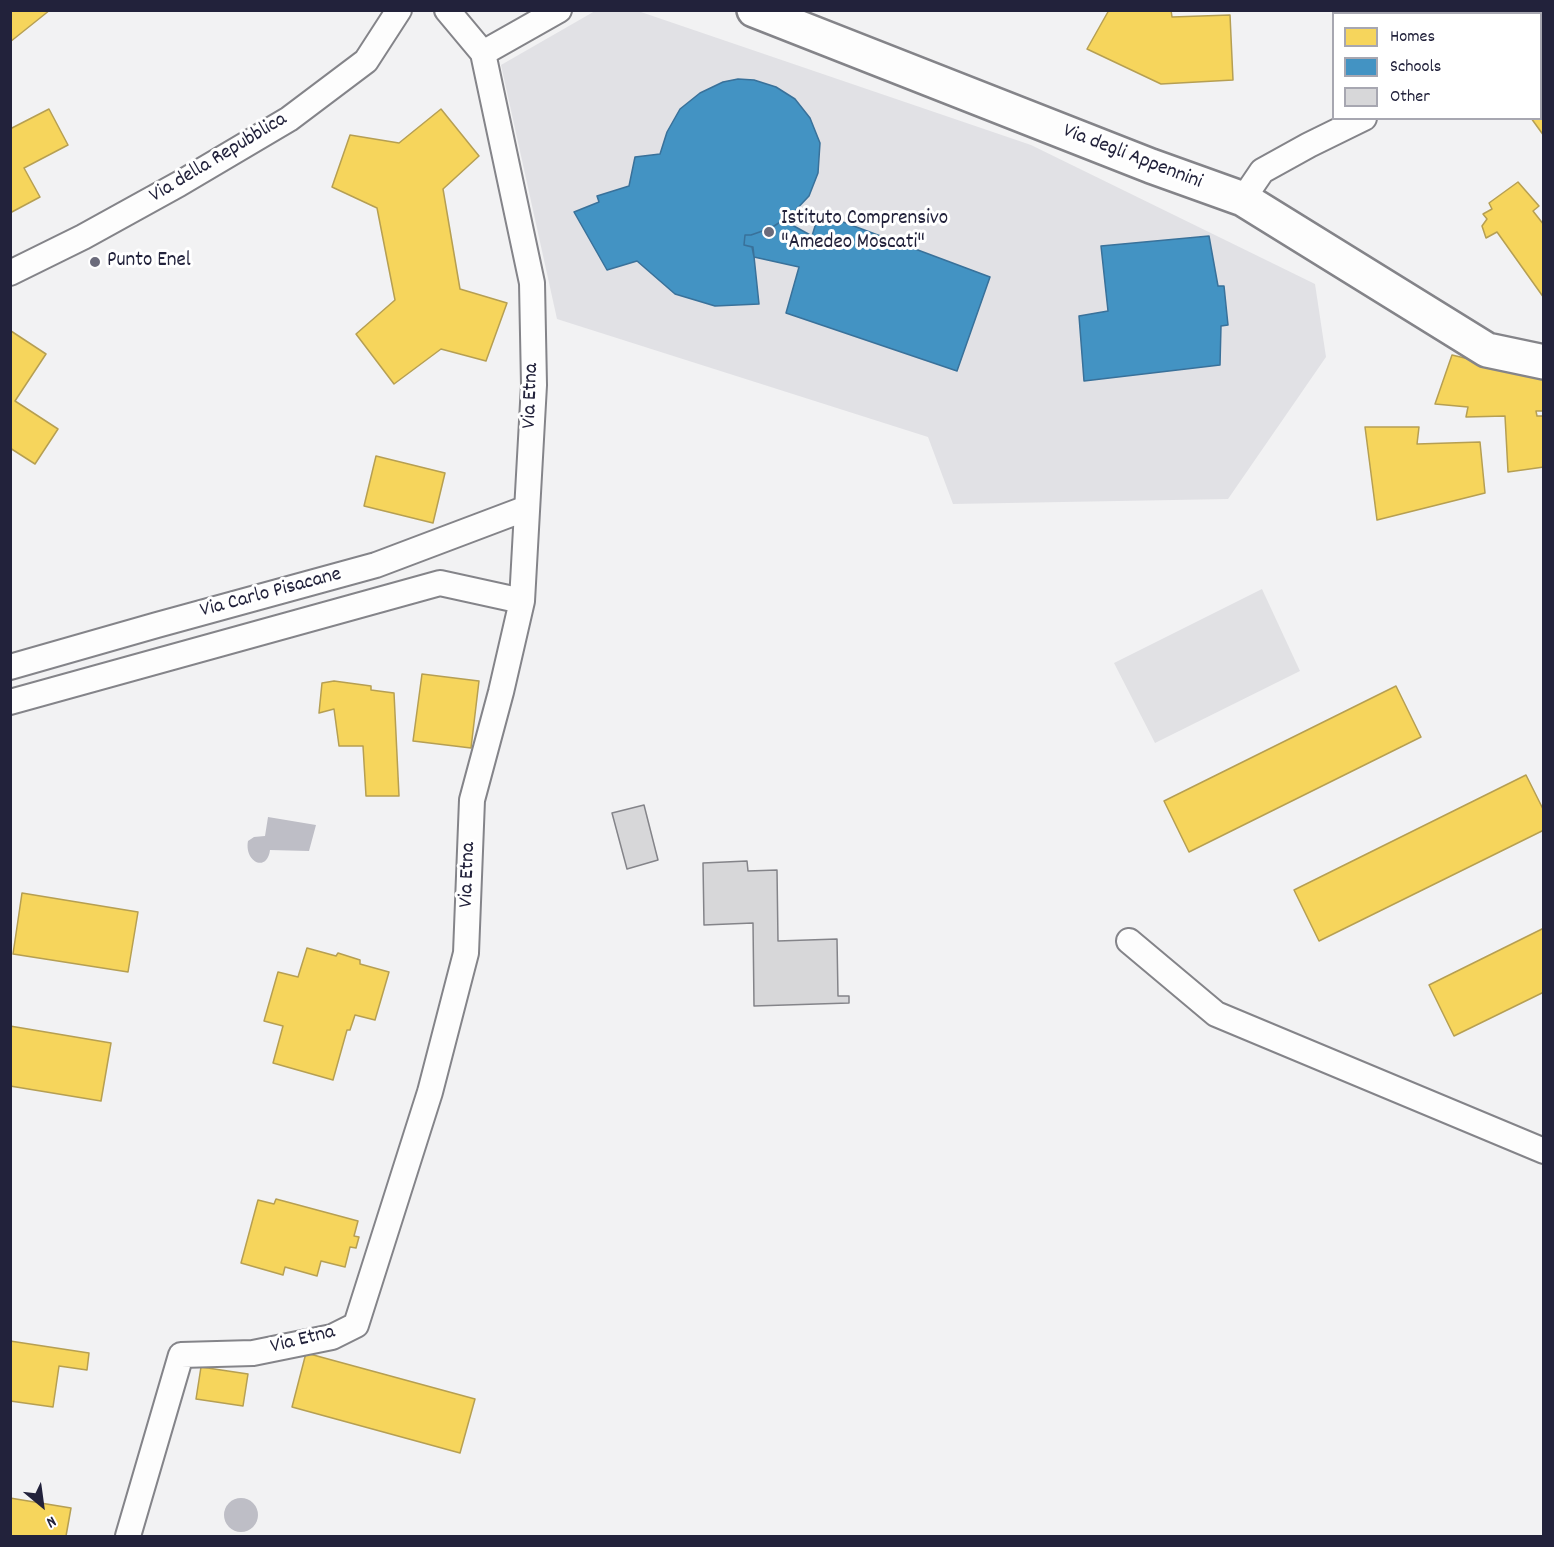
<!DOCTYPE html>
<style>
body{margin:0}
#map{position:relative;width:1554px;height:1547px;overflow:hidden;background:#f2f2f3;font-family:Dekko,sans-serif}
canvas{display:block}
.frame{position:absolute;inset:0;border:12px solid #22223b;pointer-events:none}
.legend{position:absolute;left:1332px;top:12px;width:210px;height:108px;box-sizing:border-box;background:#fff;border:2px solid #a7a7b1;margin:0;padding:8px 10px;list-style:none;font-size:18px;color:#22223b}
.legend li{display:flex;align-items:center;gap:12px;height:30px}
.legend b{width:30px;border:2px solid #a7a7b1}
.north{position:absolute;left:12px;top:1475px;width:60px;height:60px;-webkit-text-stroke:4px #fff;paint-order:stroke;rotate:151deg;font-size:16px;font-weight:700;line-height:24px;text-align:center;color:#22223b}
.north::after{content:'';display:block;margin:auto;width:21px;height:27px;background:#22223b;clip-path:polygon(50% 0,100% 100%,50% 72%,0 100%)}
</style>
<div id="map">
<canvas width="1554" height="1547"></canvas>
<div class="frame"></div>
<ul class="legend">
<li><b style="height:16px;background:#f6d55c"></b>Homes</li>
<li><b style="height:16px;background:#4393c3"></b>Schools</li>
<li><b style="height:16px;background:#d7d7d9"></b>Other</li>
</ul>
<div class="north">N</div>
</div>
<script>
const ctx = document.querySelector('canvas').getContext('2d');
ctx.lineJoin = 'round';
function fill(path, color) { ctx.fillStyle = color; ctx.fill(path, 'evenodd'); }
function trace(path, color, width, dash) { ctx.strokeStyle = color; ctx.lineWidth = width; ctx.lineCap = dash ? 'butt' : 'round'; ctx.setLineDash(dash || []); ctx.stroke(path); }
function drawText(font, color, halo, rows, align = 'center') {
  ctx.font = font + ' Dekko,sans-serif'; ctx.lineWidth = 6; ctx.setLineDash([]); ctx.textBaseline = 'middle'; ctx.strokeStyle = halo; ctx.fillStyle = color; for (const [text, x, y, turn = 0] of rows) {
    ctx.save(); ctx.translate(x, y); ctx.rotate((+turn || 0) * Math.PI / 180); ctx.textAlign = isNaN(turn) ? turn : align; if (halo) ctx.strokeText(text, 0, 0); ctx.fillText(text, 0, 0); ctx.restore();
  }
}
fill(new Path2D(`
 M 595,11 L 638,11 L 1031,145 L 1315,284 L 1326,357 L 1228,499 L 953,504 L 928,437 L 557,319 L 501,65 Z`), '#e1e1e5');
fill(new Path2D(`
 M 1262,589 L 1300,671 L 1155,743 L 1114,663 Z`), '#e1e1e4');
fill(new Path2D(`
 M 268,817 L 316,825 L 309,851 L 270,850 C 267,873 244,862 248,841 L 254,837 L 265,836 Z
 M224 1515a17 17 0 1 1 34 0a17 17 0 1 1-34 0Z`), '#bebec6');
const homes = new Path2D(`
 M 10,10 L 50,10 L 10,42 Z
 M 1109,10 L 1171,10 L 1172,17 L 1230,15 L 1233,80 L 1161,84 L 1087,49 Z
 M 1493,10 L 1544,10 L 1544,15 L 1540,18 L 1540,14 L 1495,14 Z
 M 1544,107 L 1544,136 L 1531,118 L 1540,118 L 1540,109 Z
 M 49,109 L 68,145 L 24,168 L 40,197 L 10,213 L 10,129 Z
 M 441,109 L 479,156 L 443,189 L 460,289 L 507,303 L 486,361 L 441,349 L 394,384 L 356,334 L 395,300 L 377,208 L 332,187 L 350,135 L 399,143 Z
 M 1518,182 L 1539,206 L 1533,211 L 1544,225 L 1544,298 L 1497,232 L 1486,238 L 1482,226 L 1487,219 L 1483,214 L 1492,209 L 1489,203 Z
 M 11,331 L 46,354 L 15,401 L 58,429 L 35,464 L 10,448 Z
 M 1452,355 L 1544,377 L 1544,411 L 1536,411 L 1537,416 L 1544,416 L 1544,467 L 1508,472 L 1505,416 L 1466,417 L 1468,407 L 1435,404 Z
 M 1365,427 L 1419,427 L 1417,444 L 1480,442 L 1485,493 L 1377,520 Z
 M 376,456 L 445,473 L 433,523 L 364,506 Z
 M 422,674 L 479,681 L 471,748 L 413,741 Z
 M 334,681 L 371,686 L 371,690 L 394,693 L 399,796 L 366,796 L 363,746 L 339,746 L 334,709 L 319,713 L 322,683 Z
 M 1396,686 L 1421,737 L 1189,852 L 1164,801 Z
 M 1526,775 L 1544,811 L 1544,830 L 1319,941 L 1294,890 Z
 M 22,893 L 138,912 L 128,972 L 13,954 Z
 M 1544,928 L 1544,992 L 1454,1036 L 1429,985 Z
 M 307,948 L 336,956 L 338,953 L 360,960 L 360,964 L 389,972 L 375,1020 L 355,1015 L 350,1030 L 347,1030 L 333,1080 L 273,1063 L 283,1026 L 264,1021 L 278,972 L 298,977 Z
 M 10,1026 L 111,1043 L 101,1101 L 10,1086 Z
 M 276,1199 L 358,1221 L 354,1236 L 359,1237 L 356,1248 L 350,1247 L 345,1267 L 321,1261 L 317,1276 L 285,1267 L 283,1275 L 241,1263 L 258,1200 L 274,1204 Z
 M 10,1341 L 89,1353 L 87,1370 L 59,1366 L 53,1407 L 10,1401 Z
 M 306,1353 L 475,1399 L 460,1453 L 292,1407 Z
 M 201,1367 L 248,1374 L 243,1406 L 196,1399 Z
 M 10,1498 L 71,1508 L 66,1536 L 10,1536 Z`);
fill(homes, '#f6d55c');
trace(homes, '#b69f52', 1.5);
const schools = new Path2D(`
 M 738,79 L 754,80 L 776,87 L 795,99 L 810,118 L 820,143 L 818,173 L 809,196 L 791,215 L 771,228 L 751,235 L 745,235 L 744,245 L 753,247 L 759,304 L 715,306 L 675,294 L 637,261 L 607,270 L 574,212 L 599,202 L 597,196 L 629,186 L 635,157 L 660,154 L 667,132 L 680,109 L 700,93 L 723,82 Z
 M 819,213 L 990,277 L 957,371 L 786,313 L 799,267 L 754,257 L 752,247 L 744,245 L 745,235 L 751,235 L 771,228 L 783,220 L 812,236 Z
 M 1209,236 L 1218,286 L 1224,286 L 1228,325 L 1221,326 L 1220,365 L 1084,381 L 1079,316 L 1108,311 L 1101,246 Z`);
fill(schools, '#4393c3');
trace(schools, '#39719a', 1.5);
const building = new Path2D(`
 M 644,805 L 658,860 L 627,869 L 612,813 Z
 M 747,861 L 748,871 L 777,870 L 778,941 L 837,939 L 838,996 L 849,996 L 849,1003 L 754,1006 L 753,923 L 704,925 L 703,863 Z`);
fill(building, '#d7d7d9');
trace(building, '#848489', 1.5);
const street = new Path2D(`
 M 447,10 L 483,53 L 559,10
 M 1540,36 L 1544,33
 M 1243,199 L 1262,171 L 1309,145 L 1364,118
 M 10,273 L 83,237 L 179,184 L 289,119 L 366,61 L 399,10
 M 10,667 L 157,625 L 376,565 L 527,508
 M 10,702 L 440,583 L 522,601
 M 1129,941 L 1216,1014 L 1544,1151
 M 128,1536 L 181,1355 L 253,1353 L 332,1337 L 356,1325 L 430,1092 L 466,953 L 472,800 L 501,692 L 522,601 L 534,385 L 532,283 L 483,53`);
const secondary = new Path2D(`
 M 754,10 L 1151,166 L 1243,199 L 1487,350 L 1544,362`);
trace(street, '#848489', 28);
trace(secondary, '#848489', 38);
trace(street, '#fdfdfd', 24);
trace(secondary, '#fdfdfd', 33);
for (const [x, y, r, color] of [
 [769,232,6,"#6b6b7b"],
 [95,262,6,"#6b6b7b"]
]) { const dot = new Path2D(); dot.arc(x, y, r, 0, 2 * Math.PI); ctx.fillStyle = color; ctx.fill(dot); trace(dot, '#fff', 2); }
drawText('21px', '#22223b', '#fff', [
 ["Via degli Appennini",1132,158,21],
 ["Via della Repubblica",219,159,-31],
 ["Via Etna",532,396,-88],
 ["Via Carlo Pisacane",271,594,-15],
 ["Via Etna",469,875,-88],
 ["Via Etna",303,1341,-14]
]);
drawText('21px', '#22223b', '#fff', [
 ["Istituto Comprensivo",781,220],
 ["\"Amedeo Moscati\"",781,244],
 ["Punto Enel",107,262]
], 'left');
</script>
